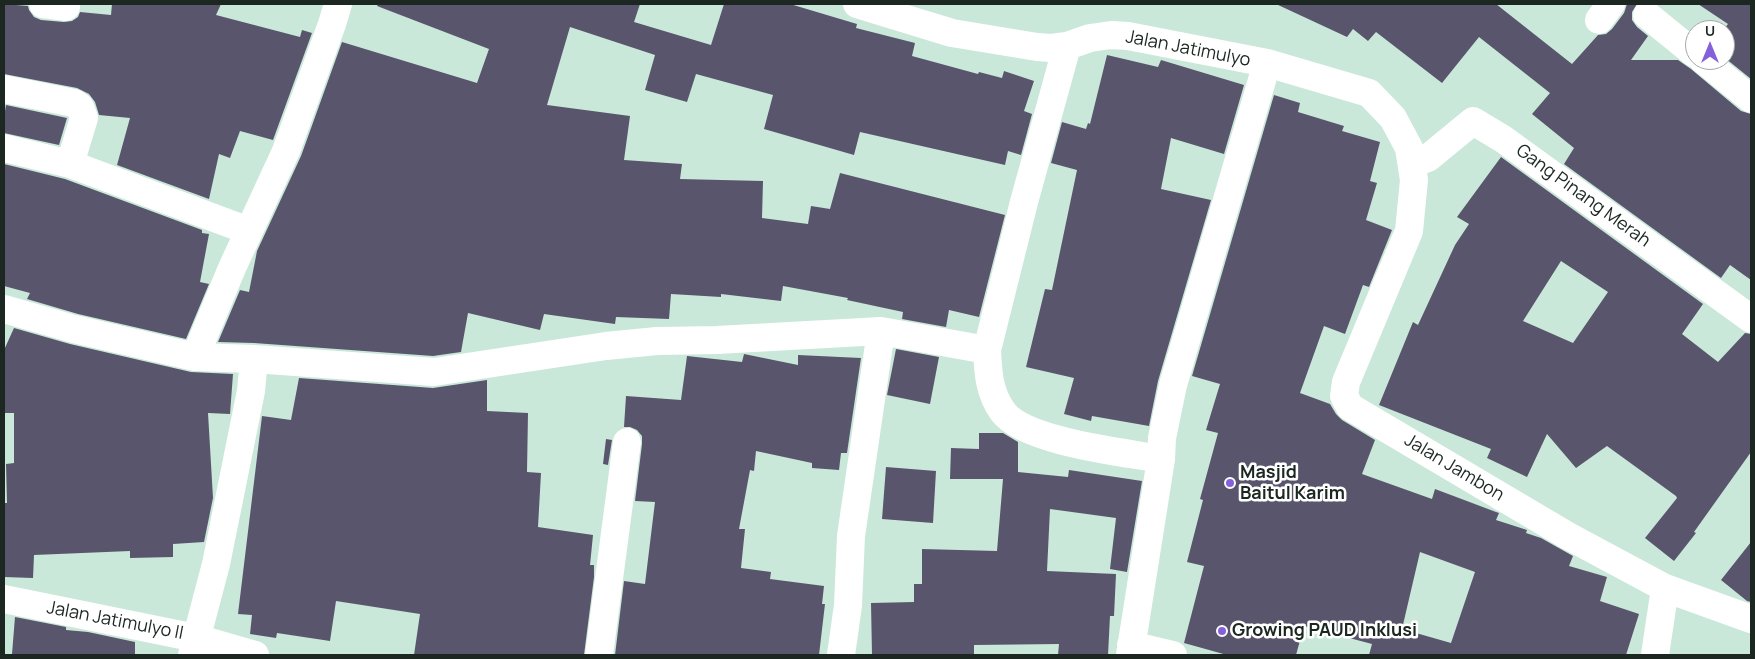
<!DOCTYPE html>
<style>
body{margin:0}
#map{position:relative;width:1755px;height:659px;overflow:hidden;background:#cae8d9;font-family:Manrope,sans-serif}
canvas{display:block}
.frame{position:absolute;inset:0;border:5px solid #1c2721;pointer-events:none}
.north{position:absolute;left:1685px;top:20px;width:50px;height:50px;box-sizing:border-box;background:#fff;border:1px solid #a4a9a6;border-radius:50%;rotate:0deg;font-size:14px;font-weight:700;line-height:20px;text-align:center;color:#1c2721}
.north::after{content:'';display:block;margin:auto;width:18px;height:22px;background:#8461db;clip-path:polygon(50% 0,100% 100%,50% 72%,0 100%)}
</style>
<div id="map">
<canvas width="1755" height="659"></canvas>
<div class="frame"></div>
<div class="north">U</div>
</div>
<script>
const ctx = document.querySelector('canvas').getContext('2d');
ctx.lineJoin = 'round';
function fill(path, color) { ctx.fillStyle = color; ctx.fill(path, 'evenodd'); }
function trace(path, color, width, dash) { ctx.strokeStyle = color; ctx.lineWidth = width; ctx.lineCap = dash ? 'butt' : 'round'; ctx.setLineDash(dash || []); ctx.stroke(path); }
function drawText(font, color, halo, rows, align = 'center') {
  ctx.font = font + ' Manrope,sans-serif'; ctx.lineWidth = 5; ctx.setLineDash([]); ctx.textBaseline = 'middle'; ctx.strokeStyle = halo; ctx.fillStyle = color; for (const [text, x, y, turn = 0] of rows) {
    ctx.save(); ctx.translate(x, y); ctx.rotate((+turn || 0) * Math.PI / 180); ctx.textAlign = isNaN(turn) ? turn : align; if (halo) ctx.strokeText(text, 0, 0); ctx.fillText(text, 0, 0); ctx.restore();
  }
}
fill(new Path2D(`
 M 4,4 L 28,6 L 29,10 L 34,17 L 41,20 L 64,22 L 72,21 L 78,17 L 80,12 L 111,15 L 112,4 L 221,4 L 216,15 L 300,37 L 302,30 L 312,33 L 273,140 L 240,131 L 230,158 L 219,154 L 209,199 L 117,165 L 130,118 L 99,115 L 95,102 L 89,94 L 77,88 L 4,74 Z
 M 378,4 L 640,4 L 634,22 L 711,45 L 724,4 L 790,4 L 857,24 L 856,28 L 915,43 L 912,56 L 978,74 L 979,72 L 1002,78 L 1004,71 L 1034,81 L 1024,111 L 1032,114 L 1021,155 L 1008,151 L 1005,165 L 860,132 L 854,155 L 764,129 L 773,95 L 696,74 L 687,102 L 645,90 L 655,55 L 570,27 L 547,105 L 630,116 L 624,160 L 682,164 L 680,179 L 763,181 L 762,218 L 808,224 L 811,206 L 830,209 L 840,173 L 1005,215 L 979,317 L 949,310 L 946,327 L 902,319 L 903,312 L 847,300 L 848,298 L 783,286 L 781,301 L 721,294 L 721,297 L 671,294 L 669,319 L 616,317 L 615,324 L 544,314 L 540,330 L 468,313 L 461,352 L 433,356 L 254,343 L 218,342 L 240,290 L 249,292 L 257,251 L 301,156 L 342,42 L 477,83 L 489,49 L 377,6 Z
 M 1276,4 L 1496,4 L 1572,64 L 1598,35 L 1606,34 L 1612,29 L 1624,13 L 1627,4 L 1637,4 L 1632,12 L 1632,20 L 1637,27 L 1648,36 L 1631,60 L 1678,60 L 1691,69 L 1741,111 L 1751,114 L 1751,280 L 1730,265 L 1721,278 L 1564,164 L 1574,148 L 1532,114 L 1550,93 L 1479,37 L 1442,83 L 1376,32 L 1368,41 L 1353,29 L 1347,37 Z
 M 1698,4 L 1751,4 L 1751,79 L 1725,58 L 1725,30 L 1723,30 L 1728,24 Z
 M 1107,55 L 1158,67 L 1161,60 L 1244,85 L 1224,154 L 1171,138 L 1161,189 L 1211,200 L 1158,381 L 1149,426 L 1092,416 L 1091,421 L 1064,414 L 1074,378 L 1026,367 L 1045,289 L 1052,290 L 1077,170 L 1051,163 L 1062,122 L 1086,129 L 1088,123 L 1090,124 Z
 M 1274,95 L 1300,103 L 1298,112 L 1344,126 L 1342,131 L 1380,142 L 1370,181 L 1377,183 L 1366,220 L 1392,230 L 1369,287 L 1363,285 L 1345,334 L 1324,326 L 1300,393 L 1330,404 L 1336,414 L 1342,420 L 1375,440 L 1362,474 L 1432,499 L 1435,489 L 1496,512 L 1499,513 L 1496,520 L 1527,530 L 1526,533 L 1541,538 L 1573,556 L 1569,566 L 1607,577 L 1600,601 L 1639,614 L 1626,655 L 1369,655 L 1372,644 L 1304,626 L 1296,655 L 1227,655 L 1184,643 L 1204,566 L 1187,562 L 1203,500 L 1200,499 L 1218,433 L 1206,430 L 1220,384 L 1192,376 ZM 1420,552 L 1475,572 L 1451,643 L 1402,629 Z
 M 6,105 L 67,118 L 59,145 L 4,133 L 4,117 Z
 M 1501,157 L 1703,304 L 1682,334 L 1718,362 L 1745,333 L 1751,334 L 1751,452 L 1694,532 L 1696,533 L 1674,561 L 1645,538 L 1677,498 L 1676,496 L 1607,446 L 1576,468 L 1547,434 L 1527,477 L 1487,458 L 1491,449 L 1379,405 L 1413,322 L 1418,325 L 1455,245 L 1469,224 L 1457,217 ZM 1561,261 L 1608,292 L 1573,343 L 1523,321 Z
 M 4,164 L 65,179 L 202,230 L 202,233 L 209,234 L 200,282 L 209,284 L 186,339 L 78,314 L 27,299 L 30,293 L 4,286 Z
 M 14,328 L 70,344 L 191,372 L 233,374 L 230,414 L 208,413 L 213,498 L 204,542 L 173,544 L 173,557 L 130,558 L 130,551 L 34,555 L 33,578 L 4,577 L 4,503 L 7,503 L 6,464 L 14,463 L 14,413 L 4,413 L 4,350 Z
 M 896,349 L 939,357 L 930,404 L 887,395 Z
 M 744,354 L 798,365 L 798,355 L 861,358 L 847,453 L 841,453 L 839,470 L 812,468 L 812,463 L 756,451 L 754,471 L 750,470 L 739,529 L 745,529 L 741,568 L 771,572 L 770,579 L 824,586 L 822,604 L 825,604 L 819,655 L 615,655 L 624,581 L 645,584 L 655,502 L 635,501 L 642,444 L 642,436 L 637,430 L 630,427 L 624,427 L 626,396 L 681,400 L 687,356 L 742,362 Z
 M 299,378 L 433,388 L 487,380 L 487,411 L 528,413 L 527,472 L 541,473 L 538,527 L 593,535 L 590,565 L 594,565 L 594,577 L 584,655 L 414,655 L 420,614 L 336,601 L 330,641 L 277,633 L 276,638 L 250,634 L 252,615 L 238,614 L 262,416 L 291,420 Z
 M 979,433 L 1003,433 L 1018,442 L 1018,472 L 1068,477 L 1069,470 L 1142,481 L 1127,572 L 1110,569 L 1116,518 L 1050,509 L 1047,571 L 1116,574 L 1114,616 L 1110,616 L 1108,655 L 1058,655 L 1059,644 L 974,645 L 974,655 L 872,655 L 871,603 L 914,602 L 914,584 L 922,584 L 922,549 L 997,551 L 1003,479 L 950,479 L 951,448 L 979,449 Z
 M 606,439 L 612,440 L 608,465 L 603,464 Z
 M 886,467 L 936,471 L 933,523 L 882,519 Z
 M 1751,542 L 1751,602 L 1747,601 L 1721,580 Z
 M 15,617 L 66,627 L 66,630 L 88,632 L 135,642 L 135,655 L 33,655 L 12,654 Z`), '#59556c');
trace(new Path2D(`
 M 43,4 L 66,7
 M 857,4 L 952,33 L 1037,47 L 1051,48 L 1067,46 L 1090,38 L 1111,35 L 1128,36 L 1267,63 L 1369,93 L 1393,118 L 1409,148 L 1414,180 L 1409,231 L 1346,382 L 1344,396 L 1350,407 L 1568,536 L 1665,588 L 1655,655
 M 1647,15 L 1695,54
 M 1599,20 L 1611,4
 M 1703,60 L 1751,99
 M 4,89 L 74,103 L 80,107 L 84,118 L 70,164
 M 4,148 L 70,164 L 249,231
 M 1412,164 L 1428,158 L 1473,121 L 1503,139 L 1751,319
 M 4,309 L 74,329 L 195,357 L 254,359 L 434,372 L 606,346 L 657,341 L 717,340 L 881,331 L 987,350 C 988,372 989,393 1003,412 C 1026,442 1123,452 1161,459 L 1130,655
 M 987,350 L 1024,202 L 1067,46
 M 195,357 L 232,268 L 286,151 L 332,24 L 338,4
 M 1161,459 L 1162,438 L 1173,385 L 1267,63
 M 1665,588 L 1751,619
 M 4,599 L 196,638 L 255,655
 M 1131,645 L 1173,655
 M 192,655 L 216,564 L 251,391 L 254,359
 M 599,655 L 627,442
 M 841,655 L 848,605 L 851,536 L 881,331`), '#fff', 28);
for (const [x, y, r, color] of [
 [1230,483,5,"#8461db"],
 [1222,631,5,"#8461db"]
]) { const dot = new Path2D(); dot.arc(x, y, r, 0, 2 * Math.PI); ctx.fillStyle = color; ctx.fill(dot); trace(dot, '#fff', 2); }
drawText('18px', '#1c2721', '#fff', [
 ["Jalan Jatimulyo",1188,49,11],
 ["Gang Pinang Merah",1583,196,36],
 ["Jalan Jambon",1454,468,31],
 ["Jalan Jatimulyo II",115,621,11]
]);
drawText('bold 18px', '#1c2721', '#fff', [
 ["Masjid",1240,473],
 ["Baitul Karim",1240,494],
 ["Growing PAUD Inklusi",1232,631]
], 'left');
</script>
